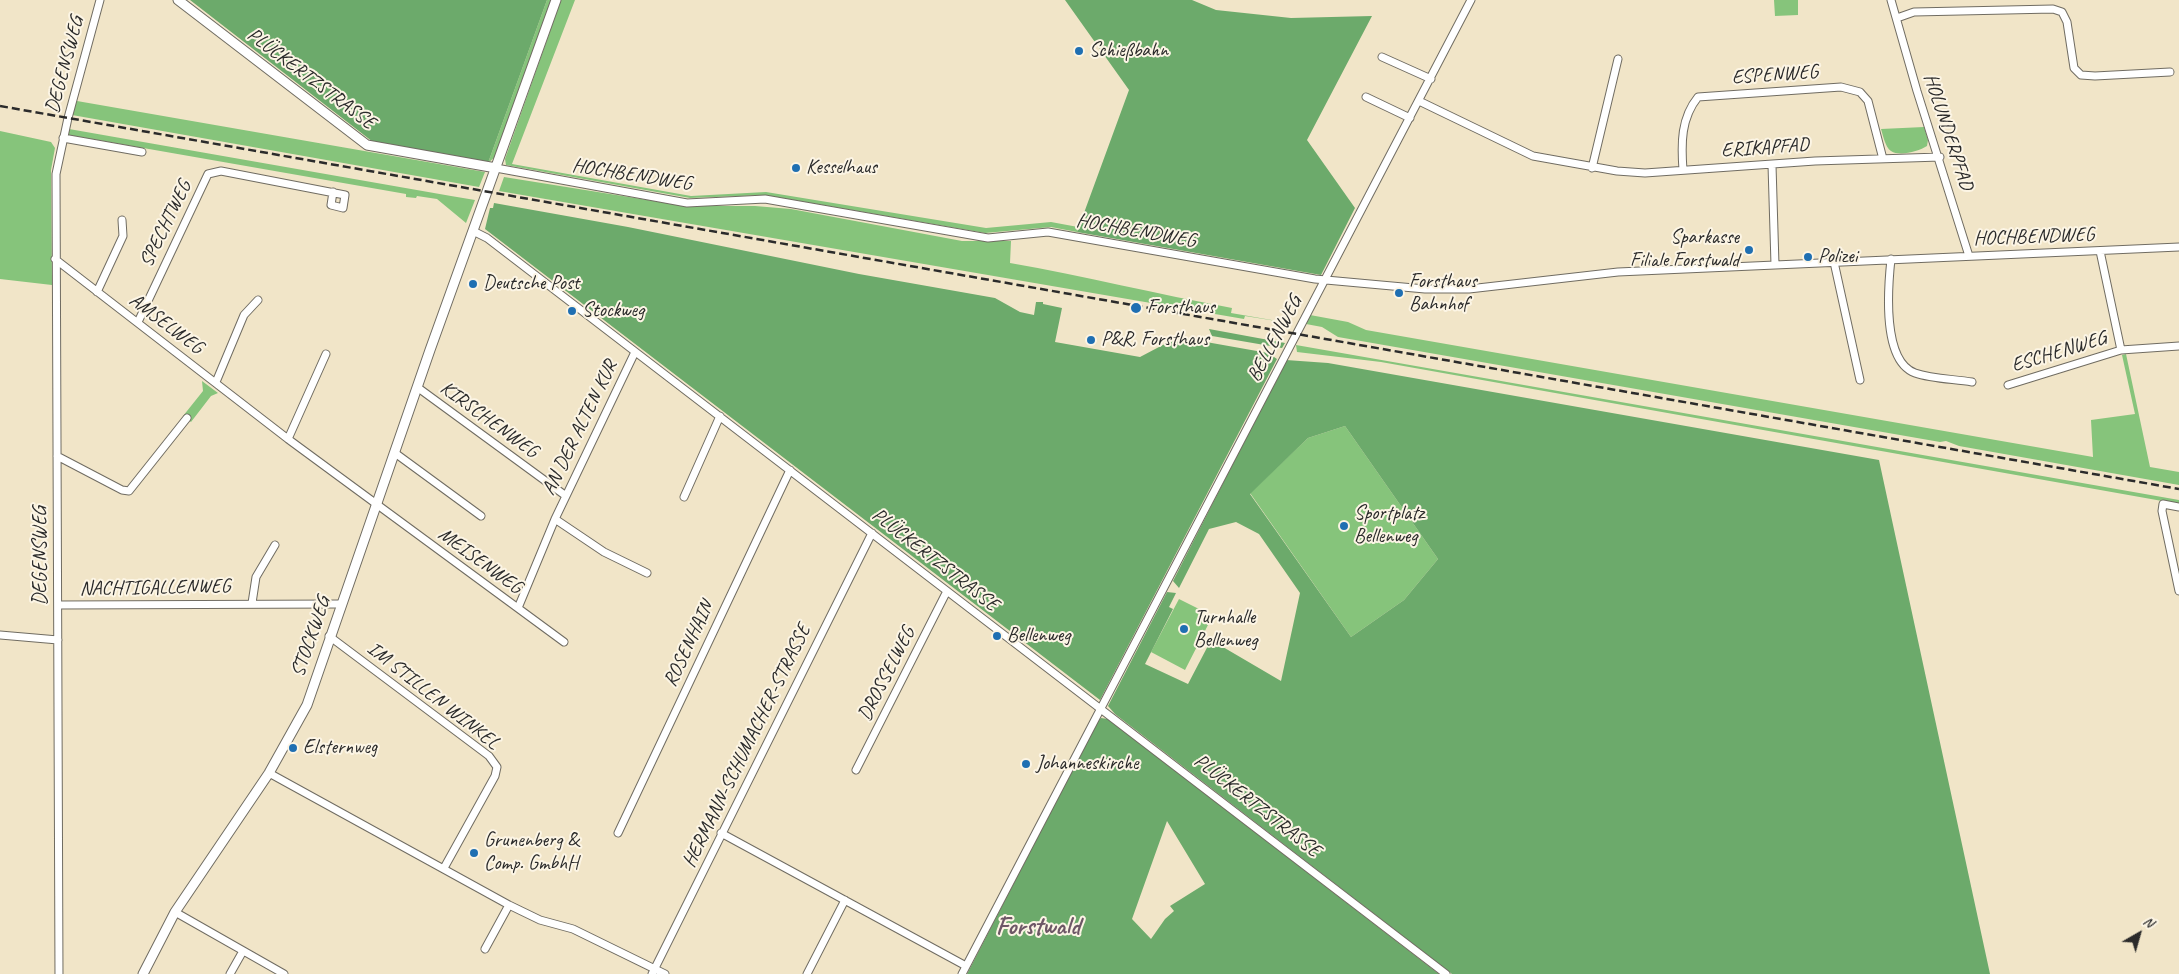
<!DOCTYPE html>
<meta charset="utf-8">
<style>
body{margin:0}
#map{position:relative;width:2179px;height:974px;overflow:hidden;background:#f1e5c8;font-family:Caveat,sans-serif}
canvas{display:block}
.north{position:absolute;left:2114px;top:909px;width:50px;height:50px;-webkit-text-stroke:4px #fcf5e5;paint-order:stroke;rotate:38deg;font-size:14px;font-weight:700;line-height:20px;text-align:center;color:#2b2b2b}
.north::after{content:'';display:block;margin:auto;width:18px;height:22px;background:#2b2b2b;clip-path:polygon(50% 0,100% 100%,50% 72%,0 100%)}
</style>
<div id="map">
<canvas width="2179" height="974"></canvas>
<div class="north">N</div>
</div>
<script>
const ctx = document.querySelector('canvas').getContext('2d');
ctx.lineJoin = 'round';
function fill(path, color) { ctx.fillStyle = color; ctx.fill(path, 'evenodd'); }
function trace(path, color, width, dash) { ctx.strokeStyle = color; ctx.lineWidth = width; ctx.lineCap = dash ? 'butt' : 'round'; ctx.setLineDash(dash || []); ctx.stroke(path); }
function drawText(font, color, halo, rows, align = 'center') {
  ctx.font = font + ' Caveat,sans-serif'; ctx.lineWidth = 4; ctx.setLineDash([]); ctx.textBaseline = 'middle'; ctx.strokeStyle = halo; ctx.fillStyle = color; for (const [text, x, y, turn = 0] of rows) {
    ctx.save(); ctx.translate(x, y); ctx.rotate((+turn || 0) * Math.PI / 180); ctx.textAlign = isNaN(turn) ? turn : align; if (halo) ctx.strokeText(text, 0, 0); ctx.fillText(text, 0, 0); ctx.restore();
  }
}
fill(new Path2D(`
 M 547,0 L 552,0 L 496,156 L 488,163 Z
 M 561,0 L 575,0 L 512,164 L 691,196 L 766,192 L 986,228 L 1051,222 L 1078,227 L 1077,232 L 1051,227 L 985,233 L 765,195 L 690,198 L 506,165 L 505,159 Z
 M 1774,0 L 1798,0 L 1798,15 L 1775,16 Z
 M 77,101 L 485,172 L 479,187 L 72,115 Z
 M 1924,127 L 1928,140 L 1927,146 C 1919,151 1900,157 1891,151 C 1885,147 1883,135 1881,129 Z
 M 69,129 L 451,196 L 475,200 L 466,223 L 437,199 L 417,196 L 416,198 L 406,197 L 406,194 L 69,135 Z
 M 0,131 L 51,142 L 55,148 L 51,170 L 52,285 L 0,279 Z
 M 504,177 L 685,206 L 755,206 L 791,209 L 962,241 L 1011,241 L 1010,263 C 1084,276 1157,294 1232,308 L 1231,313 L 1289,323 L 1245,316 L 1244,319 L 499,191 Z
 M 1310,315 L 1348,322 L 1366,330 L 2093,457 L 2091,420 L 2135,414 L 2122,355 L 2126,354 L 2150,467 L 2179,472 L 2179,485 L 1959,446 L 1946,441 L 1940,442 L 1338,337 L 1322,327 L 1306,324 Z
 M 1296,345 L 2179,500 L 2179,504 L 1381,362 L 1297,352 Z
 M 202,381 L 218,393 L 211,396 L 191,422 L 183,416 L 203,391 Z
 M 1345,426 L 1438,559 L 1404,600 L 1351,637 L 1250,493 L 1308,438 Z
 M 1179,599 L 1205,612 L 1202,617 L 1210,621 L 1185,670 L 1151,652 Z`), '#86c47b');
fill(new Path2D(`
 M 190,0 L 547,0 L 488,163 L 373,142 Z
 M 1065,0 L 1192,0 L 1216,10 L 1291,18 L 1372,16 L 1307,140 L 1355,208 L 1321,275 L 1077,232 L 1129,90 Z
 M 494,203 L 628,227 L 859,274 L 995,298 L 1020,312 L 1034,315 L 1036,302 L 1043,302 L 1043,304 L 1062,308 L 1055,342 L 1140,357 L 1178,337 L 1268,353 L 1277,359 L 1100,700 L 485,229 L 490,208 L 493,208 Z
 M 1209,329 L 1285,343 L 1282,348 L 1212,336 Z
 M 1286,360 L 1328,363 L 1879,460 L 1990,974 L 1452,974 L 1115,714 L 1108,706 L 1167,592 L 1176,593 L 1169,607 L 1173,609 L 1145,664 L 1188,684 L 1211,640 L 1281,681 L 1300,593 L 1259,534 L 1236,522 L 1209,529 L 1179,588 L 1173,581 ZM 1345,426 L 1438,559 L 1404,600 L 1351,637 L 1250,494 L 1308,438 Z
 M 1101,718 L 1108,719 L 1439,974 L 967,974 L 1097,722 ZM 1167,821 L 1205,884 L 1170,906 L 1174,911 L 1165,919 L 1151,939 L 1132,919 Z`), '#6caa6b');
const minor = new Path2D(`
 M 1891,0 L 1917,91 L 1969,256
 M 1897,18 L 1914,12 L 2053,9 L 2062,12 L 2067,22 L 2074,68 L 2081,75 L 2095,76 L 2170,72
 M 1382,57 L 1431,79
 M 1366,97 L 1410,118
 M 1419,101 L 1533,156 L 1617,171 L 1645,173 L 1815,161 L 1940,157
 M 63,138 L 142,152
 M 1772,165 L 1775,265
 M 496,168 L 687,203 L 765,199 L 988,238 L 1048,232 L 1315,279 L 1425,289 L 1469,289 L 1618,272 L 2179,247
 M 1592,168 L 1618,59
 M 1683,170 C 1681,143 1681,118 1698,97 L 1841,87 L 1860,92 L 1868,101 L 1883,159
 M 473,231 L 487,238 L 1446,974
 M 55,259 L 288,439 L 564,642
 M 1891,259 C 1888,287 1882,361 1915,373 C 1932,379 1954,379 1972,382
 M 1834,262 L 1860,380
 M 97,292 L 123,236 L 122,220
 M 138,322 L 208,174 L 221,171 L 345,195 L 343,208 L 331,205 L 333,192
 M 2121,350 L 2179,346
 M 216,382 L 244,315 L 258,300
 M 2008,385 L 2121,350 L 2100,251
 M 417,387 L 566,496
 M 288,439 L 326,354
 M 395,453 L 481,516
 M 57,456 L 122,490 L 129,491 L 187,418
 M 684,497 L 720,416
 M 2179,507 L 2163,504 L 2162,511 L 2179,591
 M 555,519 L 604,552 L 647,573
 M 252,603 L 256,577 L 275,545
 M 58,605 L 341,604
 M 518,608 L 555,519 L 635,352
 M 0,635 L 58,640
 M 329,636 L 489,756 L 497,767 L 495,776 L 444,868
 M 856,770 L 947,591
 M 269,773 L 509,905 L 540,920 L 573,929 L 665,974
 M 618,833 L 790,470
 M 721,833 L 966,966
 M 175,912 L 284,974
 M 485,949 L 509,905
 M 59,974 L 56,174 L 68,118 L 100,0
 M 230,974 L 243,951
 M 652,974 L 872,533
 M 807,974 L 845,900
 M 962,974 L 1471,0`);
const tertiary = new Path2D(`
 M 178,0 L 367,145 L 496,168
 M 143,974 L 175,912 L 269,773 L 307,705 L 430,350 L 556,0`);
trace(minor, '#706c62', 9);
trace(tertiary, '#706c62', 11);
trace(minor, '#fff', 7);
trace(tertiary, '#fff', 9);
trace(new Path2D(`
 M 0,106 L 2179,489`), '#2b2b2b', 2.5, [8, 4]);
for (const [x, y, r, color] of [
 [1079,51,5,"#1f6fb2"],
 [796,168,5,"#1f6fb2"],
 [1749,250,5,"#1f6fb2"],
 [1808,257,5,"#1f6fb2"],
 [473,284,5,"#1f6fb2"],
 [1399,293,5,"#1f6fb2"],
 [1136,308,6,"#1f6fb2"],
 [572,311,5,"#1f6fb2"],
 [1091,340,5,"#1f6fb2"],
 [1344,526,5,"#1f6fb2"],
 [1184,629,5,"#1f6fb2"],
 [997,636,5,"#1f6fb2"],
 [293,748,5,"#1f6fb2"],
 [1026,764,5,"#1f6fb2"],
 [474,853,5,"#1f6fb2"]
]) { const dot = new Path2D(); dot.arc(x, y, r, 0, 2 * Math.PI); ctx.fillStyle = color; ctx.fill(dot); trace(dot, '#fcf5e5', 2); }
drawText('20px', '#2b2b2b', '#fcf5e5', [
 ["Schießbahn",1089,51],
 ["Kesselhaus",806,168],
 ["Sparkasse",1739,238,"right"],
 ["Filiale Forstwald",1739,261,"right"],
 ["Polizei",1818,257],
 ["Forsthaus",1409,282],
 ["Bahnhof",1409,305],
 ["Deutsche Post",483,284],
 ["Forsthaus",1147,308],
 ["Stockweg",582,311],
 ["P&R, Forsthaus",1101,340],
 ["Sportplatz",1354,514],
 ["Bellenweg",1354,537],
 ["Turnhalle",1194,618],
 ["Bellenweg",1194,641],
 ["Bellenweg",1007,636],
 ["Elsternweg",303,748],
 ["Johanneskirche",1036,764],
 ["Grunenberg &",484,841],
 ["Comp. GmbhH",484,864]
], 'left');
drawText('20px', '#2b2b2b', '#fcf5e5', [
 ["DEGENSWEG",65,65,-75],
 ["ESPENWEG",1775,75,-4],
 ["PLÜCKERTZSTRASSE",311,79,37],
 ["HOLUNDERPFAD",1948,132,72],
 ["ERIKAPFAD",1765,148,-4],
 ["HOCHBENDWEG",632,175,9],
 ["SPECHTWEG",166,224,-64],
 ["HOCHBENDWEG",1136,231,10],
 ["HOCHBENDWEG",2034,237,-2],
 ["AMSELWEG",166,324,37],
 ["BELLENWEG",1275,339,-62],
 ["ESCHENWEG",2059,352,-17],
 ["KIRSCHENWEG",489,420,36],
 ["AN DER ALTEN KUR",580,428,-64],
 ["DEGENSWEG",41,556,-90],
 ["PLÜCKERTZSTRASSE",935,560,38],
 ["MEISENWEG",480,561,36],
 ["NACHTIGALLENWEG",155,588,-1],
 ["STOCKWEG",311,637,-71],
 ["ROSENHAIN",689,644,-65],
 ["DROSSELWEG",887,674,-63],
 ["IM STILLEN WINKEL",433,696,38],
 ["HERMANN-SCHUMACHER-STRASSE",747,746,-64],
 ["PLÜCKERTZSTRASSE",1257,806,38]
]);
drawText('bold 25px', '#6d5766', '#fcf5e5', [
 ["Forstwald",1038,927]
]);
</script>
